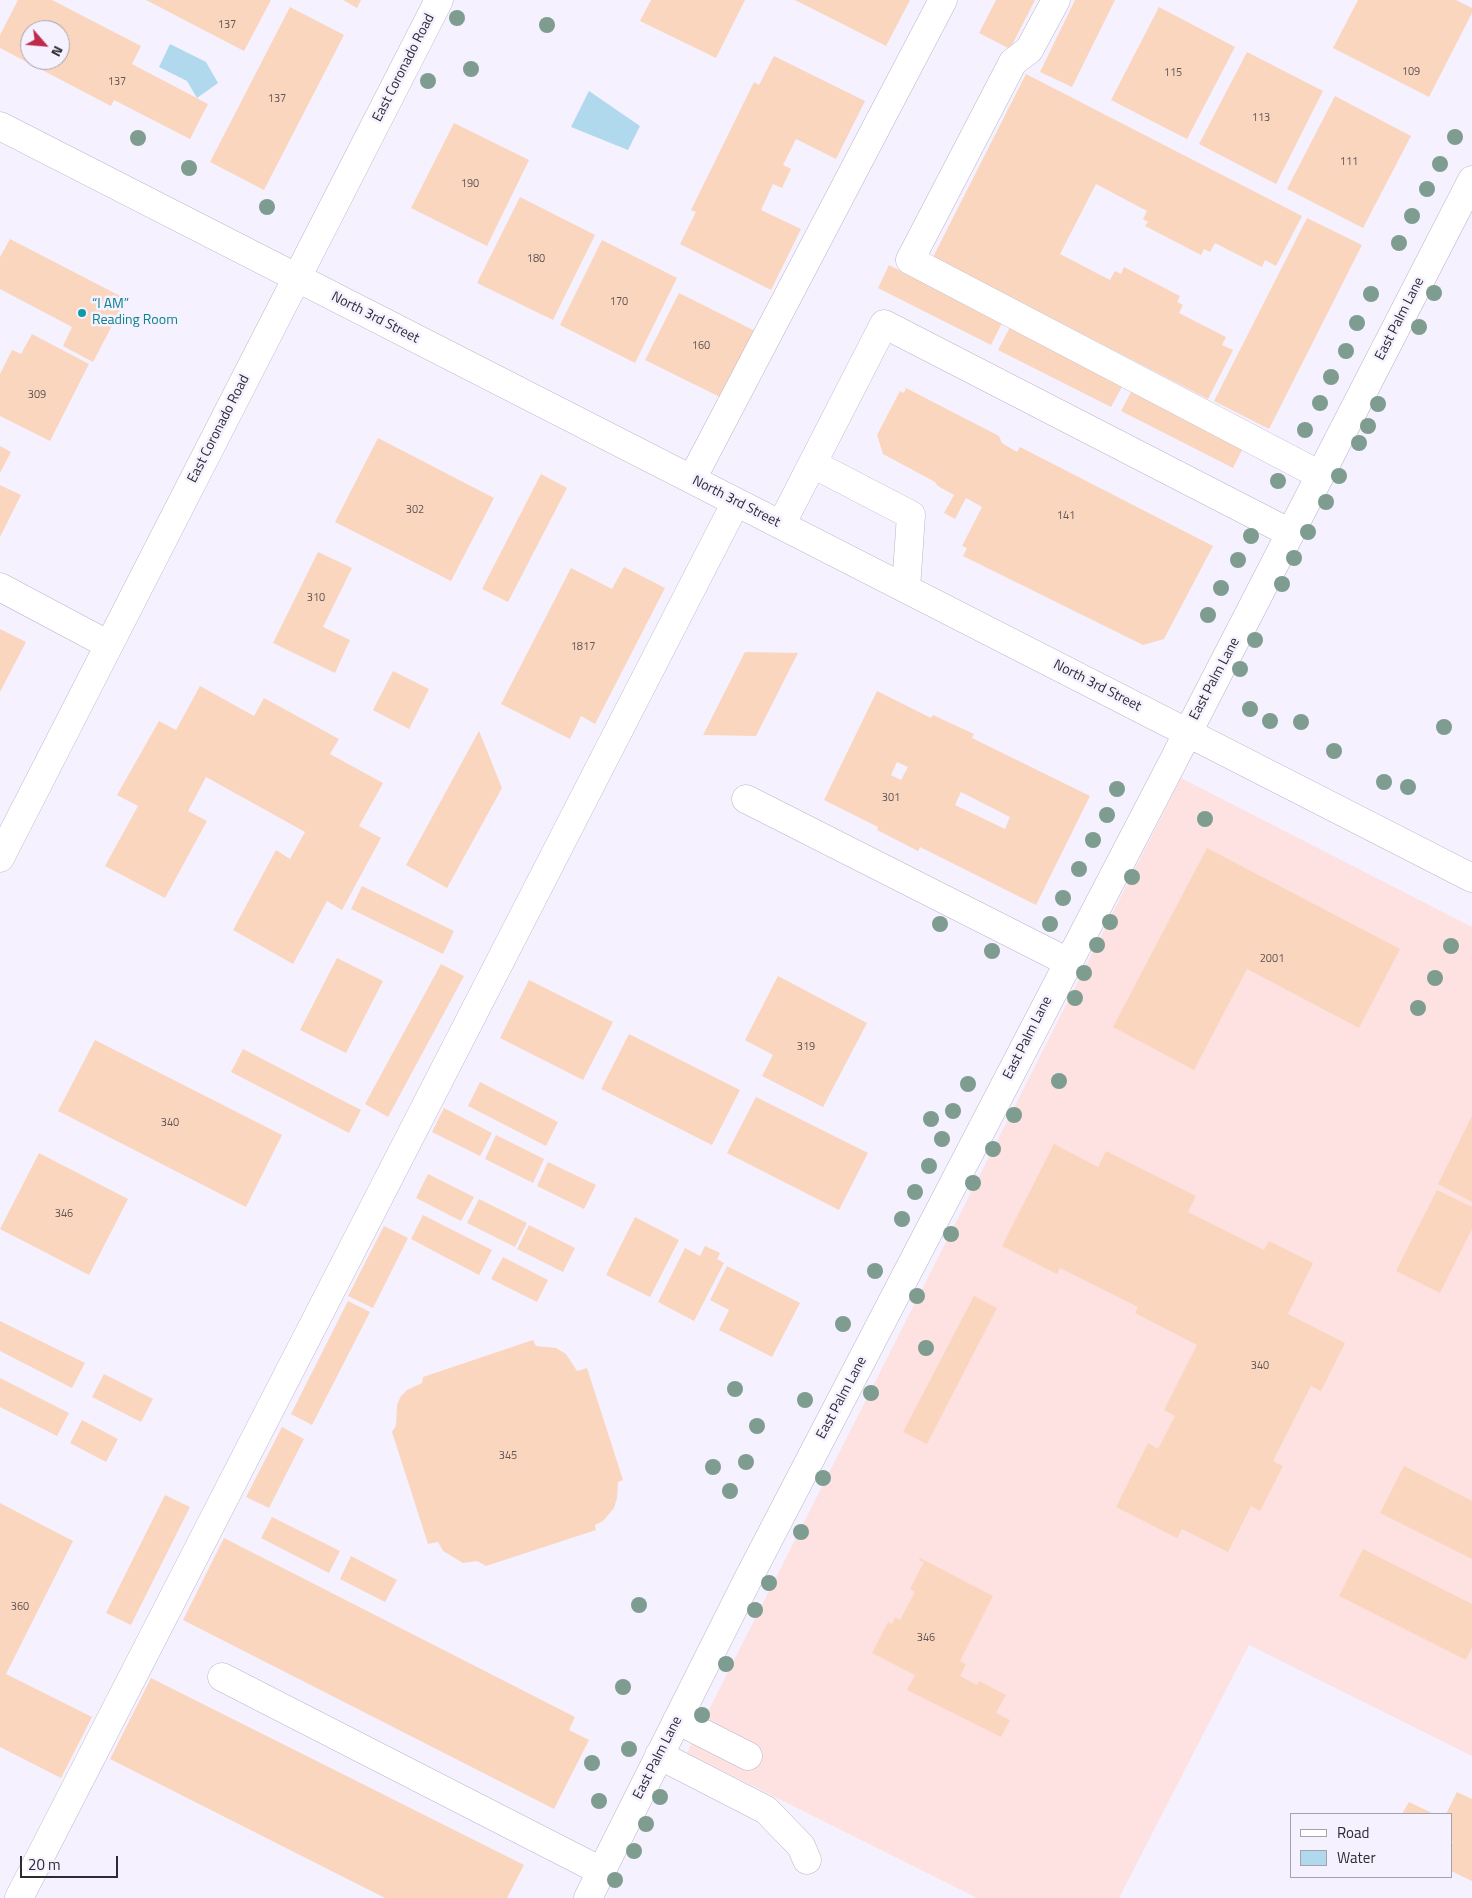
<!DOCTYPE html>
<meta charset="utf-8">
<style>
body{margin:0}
#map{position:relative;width:1472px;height:1898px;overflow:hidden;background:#f5f1fe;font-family:"Titillium Web",sans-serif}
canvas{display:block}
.legend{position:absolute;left:1290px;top:1813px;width:162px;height:65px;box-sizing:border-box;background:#f5f1fe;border:1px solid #a5a2ad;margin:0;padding:6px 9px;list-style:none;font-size:15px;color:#2d2b33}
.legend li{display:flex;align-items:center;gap:10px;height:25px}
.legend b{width:25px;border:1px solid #a5a2ad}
.north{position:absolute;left:20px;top:20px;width:50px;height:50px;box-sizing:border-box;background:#f5f1fe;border:1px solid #a5a2ad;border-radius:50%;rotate:117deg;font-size:14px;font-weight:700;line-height:20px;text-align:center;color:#2d2b33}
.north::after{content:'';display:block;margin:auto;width:18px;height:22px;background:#bd2c4a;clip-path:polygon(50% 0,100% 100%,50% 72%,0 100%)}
.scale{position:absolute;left:20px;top:1856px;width:98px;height:22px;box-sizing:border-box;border:2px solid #2d2b33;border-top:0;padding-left:6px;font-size:15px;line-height:18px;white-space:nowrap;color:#2d2b33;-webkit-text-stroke:4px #f5f1fe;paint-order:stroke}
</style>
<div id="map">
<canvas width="1472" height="1898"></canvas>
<ul class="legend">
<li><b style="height:6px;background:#fff"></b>Road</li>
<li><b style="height:14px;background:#b0d9ed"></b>Water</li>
</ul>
<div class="north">N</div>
<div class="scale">20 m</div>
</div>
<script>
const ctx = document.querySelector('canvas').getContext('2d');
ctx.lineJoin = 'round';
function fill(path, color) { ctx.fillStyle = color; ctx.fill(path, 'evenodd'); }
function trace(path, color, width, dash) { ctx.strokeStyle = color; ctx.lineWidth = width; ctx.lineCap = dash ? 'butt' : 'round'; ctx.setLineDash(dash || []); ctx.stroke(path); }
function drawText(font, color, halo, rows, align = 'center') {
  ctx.font = font + ' "Titillium Web",sans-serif'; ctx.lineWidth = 5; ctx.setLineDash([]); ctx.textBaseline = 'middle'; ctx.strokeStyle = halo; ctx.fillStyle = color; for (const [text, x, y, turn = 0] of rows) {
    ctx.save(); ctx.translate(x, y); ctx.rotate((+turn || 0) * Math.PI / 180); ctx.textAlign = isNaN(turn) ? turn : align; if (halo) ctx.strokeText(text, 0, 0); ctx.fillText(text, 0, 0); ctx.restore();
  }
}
fill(new Path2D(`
 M 1181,778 L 1472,927 L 1472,1756 L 1249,1645 L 1119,1898 L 977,1898 L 687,1753 Z`), '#fde2e1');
fill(new Path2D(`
 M 170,44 L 206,62 L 218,83 L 197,98 L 187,81 L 159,67 Z
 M 589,91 L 640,126 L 628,150 L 571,127 Z`), '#b0d9ed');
fill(new Path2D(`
 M 18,0 L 52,0 L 141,46 L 132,64 L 208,104 L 190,139 L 114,100 L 111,106 L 0,48 L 0,35 ZM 30,30 L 60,30 L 60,60 L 30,60 Z
 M 146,0 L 271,0 L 244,51 Z
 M 343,0 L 361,0 L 357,8 Z
 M 651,0 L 745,0 L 716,58 L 640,21 Z
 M 795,0 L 910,0 L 886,46 Z
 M 996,0 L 1035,0 L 1010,49 L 979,33 Z
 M 1075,0 L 1115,0 L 1072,87 L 1040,72 Z
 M 1358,0 L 1456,0 L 1472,8 L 1472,13 L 1429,97 L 1333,48 Z
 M 290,7 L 344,35 L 264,190 L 210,162 Z
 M 1159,7 L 1235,47 L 1187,139 L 1111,100 Z
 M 1247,52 L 1323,91 L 1276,184 L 1199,144 Z
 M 774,56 L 865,101 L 836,159 L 796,139 L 783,165 L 791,169 L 782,188 L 773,184 L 761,210 L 801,229 L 771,290 L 680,244 L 696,212 L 691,210 L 754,82 L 759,85 Z
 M 1026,74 L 1302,216 L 1276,266 L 1265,260 L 1262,267 L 1215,243 L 1210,252 L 1204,249 L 1201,255 L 1145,226 L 1148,222 L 1143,219 L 1147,211 L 1096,184 L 1060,254 L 1110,280 L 1115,271 L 1121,274 L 1124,267 L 1180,296 L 1177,302 L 1183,305 L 1179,313 L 1226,337 L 1222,345 L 1233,350 L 1208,399 L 933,257 Z
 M 1335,96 L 1411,136 L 1363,228 L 1287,189 Z
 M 454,123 L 529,160 L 487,246 L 411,208 Z
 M 520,197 L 595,235 L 553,320 L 477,283 Z
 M 1307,218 L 1362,245 L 1269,429 L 1214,401 Z
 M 10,239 L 126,299 L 93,362 L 63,346 L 72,327 L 0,289 L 0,257 Z
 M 602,240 L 677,278 L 635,363 L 560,325 Z
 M 889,265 L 1002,323 L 991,345 L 878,288 Z
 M 679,293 L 757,332 L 724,399 L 645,360 Z
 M 1010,327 L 1123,385 L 1111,407 L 998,350 Z
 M 32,334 L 89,364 L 50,441 L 0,416 L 0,374 L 12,350 L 21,354 Z
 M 906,388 L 999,436 L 1002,443 L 1017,452 L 1020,447 L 1213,546 L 1164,639 L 1143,645 L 963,556 L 967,548 L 962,546 L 982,507 L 966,498 L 955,519 L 944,513 L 954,495 L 938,486 L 935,482 L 883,454 L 877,435 L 900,391 L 904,393 Z
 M 1132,390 L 1244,446 L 1233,468 L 1121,411 Z
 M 378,438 L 494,498 L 451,581 L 335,522 Z
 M 0,446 L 11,452 L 0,473 Z
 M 541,474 L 567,488 L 508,602 L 482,589 Z
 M 0,485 L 21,495 L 0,537 Z
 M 318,552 L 352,568 L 323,627 L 350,640 L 335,673 L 273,643 Z
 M 624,567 L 665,588 L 595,724 L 581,716 L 570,739 L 501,704 L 571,568 L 612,589 Z
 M 0,629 L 26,642 L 0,692 Z
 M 745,652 L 798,653 L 756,736 L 703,735 Z
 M 393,671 L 429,689 L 409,729 L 373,710 Z
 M 200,686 L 254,716 L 264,698 L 339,739 L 330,754 L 383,783 L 359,826 L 381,838 L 342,910 L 327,901 L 293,964 L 233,930 L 276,850 L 290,859 L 305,832 L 206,777 L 188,811 L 207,821 L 165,898 L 105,866 L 138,806 L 117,795 L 159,721 L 176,730 Z
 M 877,691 L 931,718 L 933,715 L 974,734 L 972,738 L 1090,796 L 1036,905 L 920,847 L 918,851 L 877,830 L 878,827 L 824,800 ZM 897,762 L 908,767 L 901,780 L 891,775 ZM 961,792 L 1010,817 L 1005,829 L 955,805 Z
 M 479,731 L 502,788 L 447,888 L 406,865 Z
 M 1207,848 L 1400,949 L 1359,1028 L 1247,969 L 1194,1070 L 1113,1027 Z
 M 362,886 L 454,931 L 443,954 L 351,909 Z
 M 337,958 L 383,981 L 346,1053 L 300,1030 Z
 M 441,964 L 464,976 L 388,1117 L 365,1104 Z
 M 778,976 L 867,1023 L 823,1107 L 762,1076 L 773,1055 L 745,1040 Z
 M 529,980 L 613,1022 L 583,1080 L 500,1038 Z
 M 629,1034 L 740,1090 L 712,1145 L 601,1089 Z
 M 95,1040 L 282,1135 L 246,1207 L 58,1111 Z
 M 243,1049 L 361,1110 L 349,1133 L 231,1072 Z
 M 480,1082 L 558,1122 L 546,1146 L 468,1106 Z
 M 756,1097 L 868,1153 L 839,1210 L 727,1153 Z
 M 444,1108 L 492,1133 L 480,1156 L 432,1132 Z
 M 1472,1116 L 1472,1202 L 1438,1184 Z
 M 496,1135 L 544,1159 L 533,1183 L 485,1159 Z
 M 1054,1144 L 1098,1167 L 1106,1151 L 1196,1196 L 1188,1212 L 1264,1250 L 1269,1241 L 1313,1263 L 1288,1314 L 1345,1343 L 1321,1391 L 1311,1386 L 1273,1461 L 1283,1466 L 1260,1511 L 1251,1506 L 1228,1552 L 1182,1529 L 1177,1538 L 1116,1507 L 1148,1443 L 1158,1449 L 1175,1416 L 1164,1410 L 1197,1345 L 1135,1313 L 1138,1307 L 1060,1268 L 1057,1274 L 1002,1246 Z
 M 39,1153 L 128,1199 L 89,1275 L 0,1229 Z
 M 548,1162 L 596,1185 L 584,1209 L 537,1186 Z
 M 428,1174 L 474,1197 L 461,1221 L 416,1198 Z
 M 1437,1190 L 1472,1207 L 1472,1229 L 1440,1293 L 1396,1271 Z
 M 479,1199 L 527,1223 L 515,1247 L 467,1223 Z
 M 423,1215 L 492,1250 L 479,1275 L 411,1239 Z
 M 635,1217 L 679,1240 L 650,1297 L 606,1275 Z
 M 529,1225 L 575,1248 L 563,1272 L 517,1249 Z
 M 384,1226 L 408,1238 L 373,1308 L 348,1296 Z
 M 705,1246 L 720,1253 L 717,1259 L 724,1263 L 694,1321 L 658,1302 L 685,1248 L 700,1256 Z
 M 503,1257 L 548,1280 L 537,1302 L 491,1279 Z
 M 727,1266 L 800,1303 L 772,1357 L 719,1330 L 729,1310 L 710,1300 Z
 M 974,1296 L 997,1308 L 927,1444 L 903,1432 Z
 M 348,1301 L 370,1312 L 312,1425 L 291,1414 Z
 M 0,1321 L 85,1363 L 72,1388 L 0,1351 Z
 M 533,1340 L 536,1346 L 556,1348 L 566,1354 L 577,1371 L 587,1368 L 623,1480 L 618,1482 L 617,1498 L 614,1508 L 603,1521 L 595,1525 L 596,1530 L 486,1566 L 477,1561 L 463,1563 L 443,1551 L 438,1542 L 428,1544 L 392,1432 L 396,1426 L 397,1405 L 401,1396 L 407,1390 L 422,1383 L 423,1377 Z
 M 104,1374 L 153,1399 L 141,1422 L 92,1397 Z
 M 0,1378 L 69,1413 L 57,1436 L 0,1407 Z
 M 82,1420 L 118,1439 L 106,1462 L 70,1443 Z
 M 282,1427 L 304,1439 L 269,1508 L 246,1497 Z
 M 1404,1466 L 1472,1501 L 1472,1559 L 1380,1513 Z
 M 165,1495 L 190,1507 L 131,1625 L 106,1613 Z
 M 0,1503 L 73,1541 L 6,1674 L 92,1717 L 61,1778 L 0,1747 Z
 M 272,1517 L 340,1551 L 329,1573 L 261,1538 Z
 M 224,1538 L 575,1717 L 569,1730 L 589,1740 L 554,1809 L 183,1620 Z
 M 1363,1549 L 1472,1604 L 1472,1647 L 1466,1660 L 1339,1596 Z
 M 351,1556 L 397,1580 L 385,1602 L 340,1579 Z
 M 920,1558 L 993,1596 L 960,1661 L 966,1664 L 960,1676 L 977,1685 L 979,1681 L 1006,1695 L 996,1713 L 1010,1720 L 1001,1737 L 907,1690 L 915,1675 L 872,1653 L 888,1622 L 892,1624 L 895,1617 L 900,1620 L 915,1592 L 910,1589 L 924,1562 L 919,1560 Z
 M 151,1678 L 524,1865 L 507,1898 L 385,1898 L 110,1759 Z
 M 1457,1792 L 1472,1799 L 1472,1881 L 1451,1871 L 1451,1847 L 1453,1842 L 1451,1841 L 1451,1814 L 1446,1814 Z
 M 1409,1802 L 1434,1814 L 1402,1814 Z`), '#fbd6bf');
const minor = new Path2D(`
 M 1056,0 L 1029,50 L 1013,62 L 910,260 L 1320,475
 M 0,126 L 1472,878
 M 813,464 L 911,515 L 906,589
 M 692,479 L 943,0
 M 781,525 L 884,324 L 1290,533
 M 0,587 L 109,645
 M 746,799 L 1068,962
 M 0,858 L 439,0
 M 222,1677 L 601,1871
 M 677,1720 L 748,1756
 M 659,1755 L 766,1810 L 801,1846 L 807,1860
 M 19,1898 L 736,502
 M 588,1898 L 748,1579 L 1166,775 L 1472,180`);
trace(minor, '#bbb5c8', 29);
trace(minor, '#fff', 28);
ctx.fillStyle = '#7e9c8f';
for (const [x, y] of [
 [457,18],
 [547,25],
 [471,69],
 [428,81],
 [1455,137],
 [138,138],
 [1440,164],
 [189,168],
 [1427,189],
 [267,207],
 [1412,216],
 [1399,243],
 [1434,293],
 [1371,294],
 [1357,323],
 [1419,327],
 [1346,351],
 [1331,377],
 [1320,403],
 [1378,404],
 [1368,426],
 [1305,430],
 [1359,443],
 [1339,476],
 [1278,481],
 [1326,502],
 [1308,532],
 [1251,536],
 [1294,558],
 [1238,560],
 [1282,584],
 [1221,588],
 [1208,615],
 [1255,640],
 [1240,669],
 [1250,709],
 [1270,721],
 [1301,722],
 [1444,727],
 [1334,751],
 [1384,782],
 [1408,787],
 [1117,789],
 [1107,815],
 [1205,819],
 [1093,840],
 [1079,869],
 [1132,877],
 [1063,898],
 [1110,922],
 [940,924],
 [1050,924],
 [1097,945],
 [1451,946],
 [992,951],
 [1084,973],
 [1435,978],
 [1075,998],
 [1418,1008],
 [1059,1081],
 [968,1084],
 [953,1111],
 [1014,1115],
 [931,1119],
 [942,1139],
 [993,1149],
 [929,1166],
 [973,1183],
 [915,1192],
 [902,1219],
 [951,1234],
 [875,1271],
 [917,1296],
 [843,1324],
 [926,1348],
 [735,1389],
 [871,1393],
 [805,1400],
 [757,1426],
 [746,1462],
 [713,1467],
 [823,1478],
 [730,1491],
 [801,1532],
 [769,1583],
 [639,1605],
 [755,1610],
 [726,1664],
 [623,1687],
 [702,1715],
 [629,1749],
 [592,1763],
 [660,1797],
 [599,1801],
 [646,1824],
 [634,1851],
 [615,1880]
]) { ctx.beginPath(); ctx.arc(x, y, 8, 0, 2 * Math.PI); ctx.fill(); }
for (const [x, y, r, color] of [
 [82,313,5,"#0f9aa8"]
]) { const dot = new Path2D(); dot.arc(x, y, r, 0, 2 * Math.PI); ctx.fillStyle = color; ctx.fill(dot); trace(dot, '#f5f1fe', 2); }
drawText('11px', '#605656', null, [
 ["137",227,25],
 ["109",1411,72],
 ["115",1173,73],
 ["137",117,82],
 ["137",277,99],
 ["113",1261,118],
 ["111",1349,162],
 ["190",470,184],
 ["180",536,259],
 ["170",619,302],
 ["160",701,346],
 ["309",37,395],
 ["302",415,510],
 ["141",1066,516],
 ["310",316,598],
 ["1817",583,647],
 ["301",891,798],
 ["2001",1272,959],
 ["319",806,1047],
 ["340",170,1123],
 ["346",64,1214],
 ["340",1260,1366],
 ["345",508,1456],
 ["360",20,1607],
 ["346",926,1638]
]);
drawText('14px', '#2d2b33', '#f5f1fe', [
 ["East Coronado Road",404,68,-63],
 ["North 3rd Street",375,318,27],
 ["East Palm Lane",1400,319,-63],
 ["East Coronado Road",219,429,-63],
 ["North 3rd Street",736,502,27],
 ["East Palm Lane",1215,679,-62],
 ["North 3rd Street",1097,686,27],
 ["East Palm Lane",1028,1038,-63],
 ["East Palm Lane",842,1398,-62],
 ["East Palm Lane",658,1758,-63]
]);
drawText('14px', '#0d838f', '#f5f1fe', [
 ["“I AM”",92,305],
 ["Reading Room",92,321]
], 'left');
</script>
